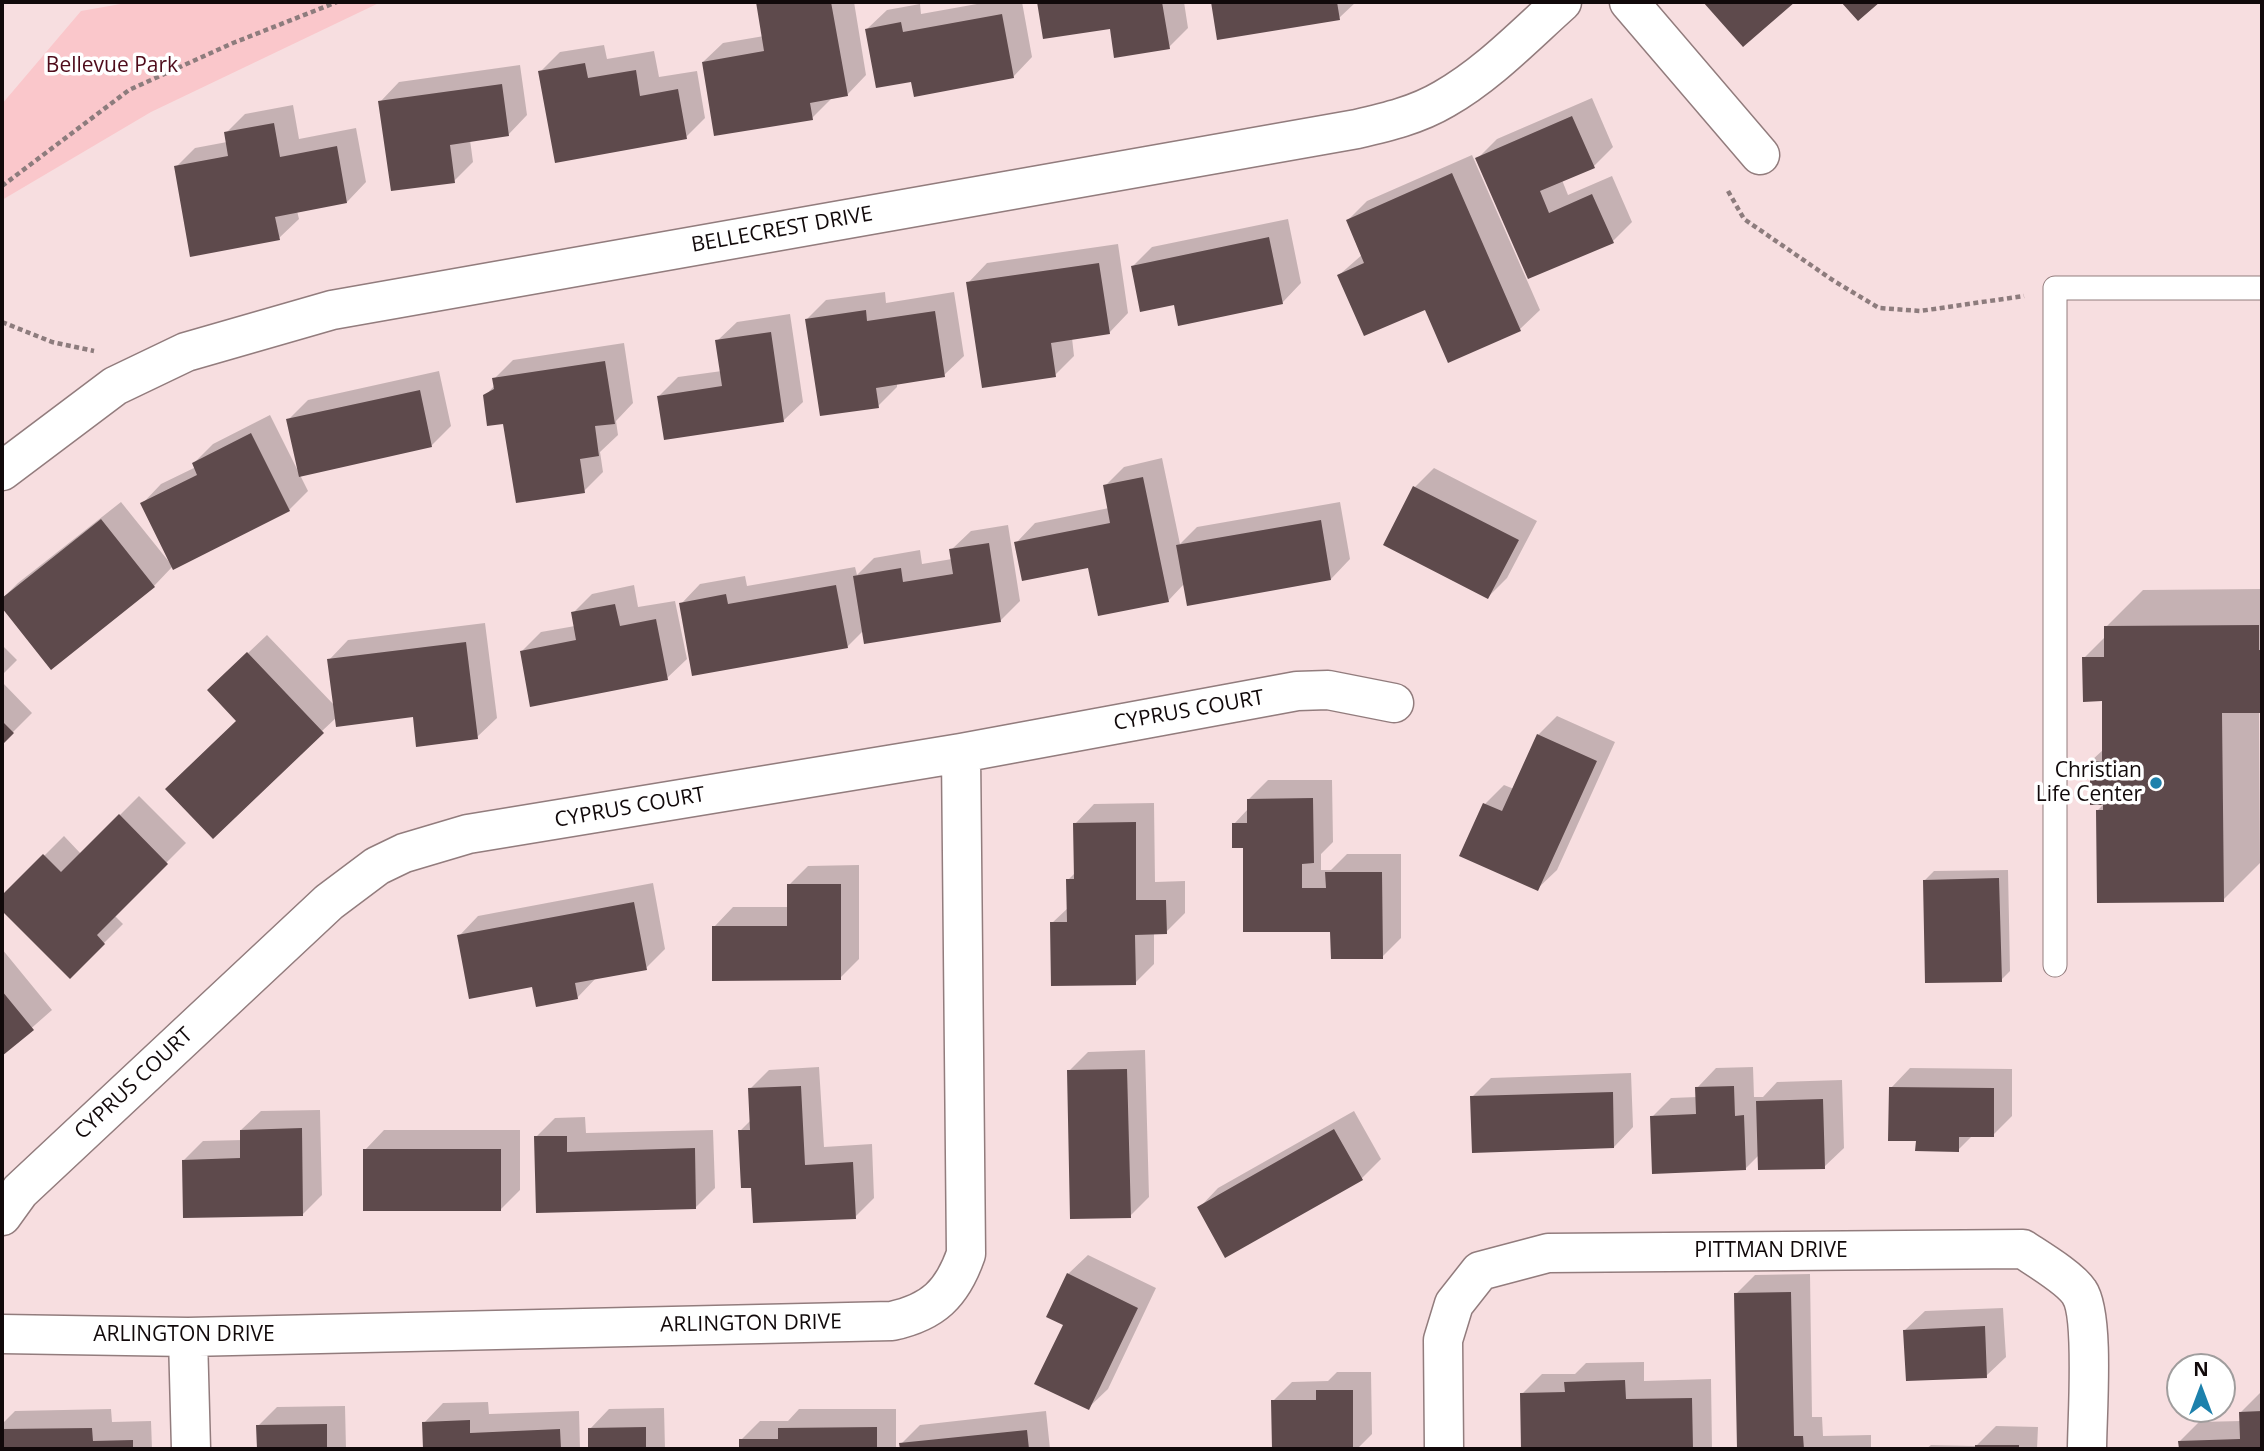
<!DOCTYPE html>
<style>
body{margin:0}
#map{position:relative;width:2264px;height:1451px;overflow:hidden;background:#f7dee0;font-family:"Open Sans",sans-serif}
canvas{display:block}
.frame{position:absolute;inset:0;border:4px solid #11090a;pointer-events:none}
.north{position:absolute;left:2166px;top:1353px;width:70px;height:70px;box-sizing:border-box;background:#fff;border:2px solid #a09d9d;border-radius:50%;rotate:0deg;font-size:19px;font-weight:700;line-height:28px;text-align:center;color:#11090a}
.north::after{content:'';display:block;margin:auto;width:24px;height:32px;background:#1d81ac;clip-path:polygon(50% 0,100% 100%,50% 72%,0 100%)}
</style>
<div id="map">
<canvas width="2264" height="1451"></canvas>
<div class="frame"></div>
<div class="north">N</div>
</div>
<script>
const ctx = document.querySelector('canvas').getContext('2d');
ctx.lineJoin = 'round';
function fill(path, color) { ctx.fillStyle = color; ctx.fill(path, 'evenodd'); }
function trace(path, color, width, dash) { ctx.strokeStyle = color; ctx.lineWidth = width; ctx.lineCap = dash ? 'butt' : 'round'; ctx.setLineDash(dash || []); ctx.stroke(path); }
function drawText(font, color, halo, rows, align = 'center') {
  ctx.font = font + ' "Open Sans",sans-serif'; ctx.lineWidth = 7; ctx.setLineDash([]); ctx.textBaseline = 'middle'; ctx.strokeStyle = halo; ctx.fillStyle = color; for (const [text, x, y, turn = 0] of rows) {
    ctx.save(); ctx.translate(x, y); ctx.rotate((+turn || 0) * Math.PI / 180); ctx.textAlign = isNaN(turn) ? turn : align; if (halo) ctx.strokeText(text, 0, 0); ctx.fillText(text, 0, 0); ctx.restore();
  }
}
fill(new Path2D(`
 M 132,2 L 381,2 L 151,112 L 2,200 L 2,104 L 81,11 Z`), '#fac7cb');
fill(new Path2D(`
 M 758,2 L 854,2 L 866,75 L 847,95 L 831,99 L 812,118 L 703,62 L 723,43 L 764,36 Z
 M 988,2 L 1022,2 L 1032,57 L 1013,77 L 913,80 L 867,29 L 887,10 L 920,4 L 921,14 Z
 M 1039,2 L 1184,2 L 1188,28 L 1169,47 L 1111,27 L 1044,37 Z
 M 1213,2 L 1356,2 L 1339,18 L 1219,38 Z
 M 604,45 L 607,59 L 654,51 L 659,77 L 697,71 L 705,118 L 686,137 L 540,72 L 560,52 Z
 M 520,65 L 527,115 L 508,135 L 470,140 L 473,162 L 454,181 L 380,102 L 399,82 Z
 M 1592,98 L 1613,147 L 1594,166 L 1562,180 L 1568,195 L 1612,176 L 1632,222 L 1613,241 L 1529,277 L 1478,158 L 1497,139 Z
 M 293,105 L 299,139 L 356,128 L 366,182 L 347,202 L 297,211 L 299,219 L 279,238 L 176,167 L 195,148 L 227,142 L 226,133 L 245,114 Z
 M 1472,155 L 1540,310 L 1520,329 L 1449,361 L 1425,307 L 1339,275 L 1363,254 L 1348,220 L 1367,201 Z
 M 1288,219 L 1301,283 L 1282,303 L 1176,303 L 1132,267 L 1152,247 Z
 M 1118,244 L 1128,313 L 1109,333 L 1072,338 L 1074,356 L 1055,375 L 968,283 L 987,263 Z
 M 885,292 L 886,303 L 954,292 L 964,356 L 944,375 L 897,383 L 897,387 L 878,406 L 807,319 L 826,300 Z
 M 790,314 L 803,402 L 783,421 L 659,396 L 678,377 L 722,371 L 717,341 L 737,322 Z
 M 624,343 L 633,403 L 616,421 L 618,435 L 600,452 L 603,472 L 584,491 L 485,396 L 495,385 L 494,379 L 513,360 Z
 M 439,371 L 451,426 L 431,446 L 300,475 L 308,491 L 289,510 L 173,566 L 154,586 L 51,667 L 2,605 L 2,599 L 18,583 L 121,502 L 170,563 L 142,504 L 161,484 L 196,467 L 194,463 L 213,444 L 270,415 L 298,471 L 288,420 L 308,400 Z
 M 1162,458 L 1180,544 L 1197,527 L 1340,502 L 1350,559 L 1331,579 L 1184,584 L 1168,601 L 1090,565 L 1016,543 L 1035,523 L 1109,508 L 1105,486 L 1124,467 Z
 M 1434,468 L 1537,521 L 1507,578 L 1488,597 L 1415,487 Z
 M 1008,525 L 1020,601 L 1000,621 L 864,630 L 847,647 L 681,604 L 700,584 L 745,576 L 747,586 L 855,567 L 857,575 L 874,558 L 920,550 L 922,564 L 952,559 L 951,550 L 971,531 Z
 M 634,585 L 638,607 L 675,601 L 687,659 L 667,678 L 521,652 L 541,632 L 575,626 L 573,613 L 592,594 Z
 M 2262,589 L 2262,712 L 2259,712 L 2260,863 L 2223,900 L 2097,811 L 2105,803 L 2091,761 L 2104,749 L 2103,699 L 2084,658 L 2106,636 L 2106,627 L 2143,590 Z
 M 485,623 L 497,718 L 477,737 L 414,715 L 337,717 L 322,731 L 238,720 L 229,671 L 267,635 L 335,706 L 329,660 L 348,640 Z
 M 2,645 L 17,660 L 2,675 Z
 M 2,682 L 32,713 L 2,743 Z
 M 1557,716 L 1615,742 L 1557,870 L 1537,889 L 1485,804 L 1504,785 L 1514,789 L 1538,735 Z
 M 1268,780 L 1332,780 L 1333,842 L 1321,854 L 1321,870 L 1331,870 L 1347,854 L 1401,854 L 1401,938 L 1382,957 L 1332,930 L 1245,846 L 1234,824 L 1248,809 L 1248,800 Z
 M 139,796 L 186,843 L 114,915 L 123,924 L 70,977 L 2,909 L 2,898 L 64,836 L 81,854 Z
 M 1154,803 L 1155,882 L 1185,881 L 1185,913 L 1166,932 L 1154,932 L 1154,964 L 1135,983 L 1052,923 L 1069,907 L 1068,880 L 1076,872 L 1075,824 L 1094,804 Z
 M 859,865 L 859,959 L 840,978 L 714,927 L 733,907 L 789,907 L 789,885 L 808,866 Z
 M 2008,870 L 2010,971 L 2001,980 L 1925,880 L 1934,871 Z
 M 653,883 L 665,949 L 646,968 L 597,977 L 577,998 L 534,985 L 459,936 L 478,916 Z
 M 2,949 L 52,1010 L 2,1054 Z
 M 1145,1050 L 1149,1197 L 1130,1216 L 1069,1071 L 1088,1052 Z
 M 819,1067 L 824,1147 L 872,1144 L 874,1198 L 855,1217 L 753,1186 L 740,1131 L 751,1120 L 750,1089 L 769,1070 Z
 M 1753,1067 L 1754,1097 L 1763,1097 L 1777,1082 L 1842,1080 L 1844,1148 L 1824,1167 L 1759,1155 L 1745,1169 L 1652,1117 L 1671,1098 L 1697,1097 L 1697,1088 L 1716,1068 Z
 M 1910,1068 L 2012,1069 L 2012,1116 L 1993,1135 L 1973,1135 L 1958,1150 L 1918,1139 L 1891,1088 Z
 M 1631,1073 L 1633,1127 L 1614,1147 L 1472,1097 L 1491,1078 Z
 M 320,1110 L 322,1195 L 303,1214 L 184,1160 L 203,1141 L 242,1140 L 241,1130 L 261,1111 Z
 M 1354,1111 L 1381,1159 L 1362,1178 L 1199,1208 L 1218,1188 Z
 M 585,1117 L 586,1133 L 713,1130 L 715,1188 L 695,1208 L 537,1211 L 536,1137 L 555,1118 Z
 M 384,1130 L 520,1130 L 520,1190 L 500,1210 L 365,1150 Z
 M 1088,1255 L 1156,1288 L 1108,1389 L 1088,1408 L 1065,1324 L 1068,1274 Z
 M 1810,1274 L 1812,1417 L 1822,1417 L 1823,1436 L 1871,1435 L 1871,1449 L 1738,1449 L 1736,1294 L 1755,1275 Z
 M 2003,1308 L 2006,1357 L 1986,1376 L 1905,1330 L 1925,1311 Z
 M 1644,1362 L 1644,1381 L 1711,1379 L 1712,1449 L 1523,1449 L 1522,1394 L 1542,1374 L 1575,1374 L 1586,1363 Z
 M 1337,1372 L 1371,1372 L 1372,1434 L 1357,1449 L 1274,1449 L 1273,1401 L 1292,1382 L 1328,1381 Z
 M 2260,1393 L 2262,1393 L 2262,1449 L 2180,1449 L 2180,1441 L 2199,1422 L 2241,1421 L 2241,1412 Z
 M 488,1402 L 489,1414 L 579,1411 L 580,1449 L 425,1449 L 424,1423 L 443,1403 Z
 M 345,1406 L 346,1449 L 258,1449 L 258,1426 L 277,1407 Z
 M 664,1408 L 665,1449 L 590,1449 L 590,1429 L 609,1409 Z
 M 111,1409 L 112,1422 L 151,1421 L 152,1449 L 2,1449 L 2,1424 L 15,1411 Z
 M 799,1409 L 896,1409 L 896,1449 L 741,1449 L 741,1440 L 760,1421 L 788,1421 Z
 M 1046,1411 L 1050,1449 L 901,1449 L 901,1444 L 920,1425 Z
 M 1996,1426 L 2038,1427 L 2037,1449 L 1926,1449 L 1931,1445 L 1976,1446 Z`), '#0003');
fill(new Path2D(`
 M 756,2 L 831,2 L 848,96 L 810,103 L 813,120 L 714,136 L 702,62 L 764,51 Z
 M 1037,2 L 1162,2 L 1170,49 L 1114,58 L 1110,29 L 1043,39 Z
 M 1211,2 L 1337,2 L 1340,20 L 1217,40 Z
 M 1703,2 L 1795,2 L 1743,47 Z
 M 1841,2 L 1880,2 L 1858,21 Z
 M 1002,14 L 1014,78 L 914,97 L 911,82 L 876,88 L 865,29 L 901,22 L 903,32 Z
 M 585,63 L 588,78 L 636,70 L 640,96 L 678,89 L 687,139 L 555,163 L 538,71 Z
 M 502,84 L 509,136 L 450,145 L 455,183 L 391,191 L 378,101 Z
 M 1572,116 L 1595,168 L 1540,191 L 1549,213 L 1592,194 L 1614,243 L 1528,279 L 1475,158 Z
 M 274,123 L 280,157 L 337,146 L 347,203 L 275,217 L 280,240 L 190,257 L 174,166 L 228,156 L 224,132 Z
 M 1452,173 L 1521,331 L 1448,363 L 1425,310 L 1364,336 L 1337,275 L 1364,263 L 1346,220 Z
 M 1269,237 L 1283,304 L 1178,326 L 1174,305 L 1140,312 L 1131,266 Z
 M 1099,263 L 1110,334 L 1051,343 L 1056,377 L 982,388 L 966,282 Z
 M 866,310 L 867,321 L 935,311 L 945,377 L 876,388 L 879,408 L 820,416 L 805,319 Z
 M 771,332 L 784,422 L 664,440 L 657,396 L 722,386 L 715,340 Z
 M 605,361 L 615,424 L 595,426 L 599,456 L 580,459 L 585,493 L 516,503 L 503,424 L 487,426 L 483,395 L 494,389 L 492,378 Z
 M 420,390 L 432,447 L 299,477 L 286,419 Z
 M 251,433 L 290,511 L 173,570 L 140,503 L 197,475 L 192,463 Z
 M 1143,477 L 1169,602 L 1098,616 L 1088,568 L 1022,581 L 1014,542 L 1110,523 L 1103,485 Z
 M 1413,486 L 1519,540 L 1488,599 L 1383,545 Z
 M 101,519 L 155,587 L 51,670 L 2,608 L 2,598 Z
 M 1321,520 L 1331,580 L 1187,606 L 1176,545 Z
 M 989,543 L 1001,622 L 864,644 L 853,576 L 901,568 L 903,582 L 953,574 L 949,549 Z
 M 836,585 L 848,648 L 692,676 L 679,603 L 726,594 L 728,604 Z
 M 615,604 L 620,626 L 656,619 L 668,680 L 530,707 L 520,651 L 576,640 L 571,612 Z
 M 2259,625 L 2259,650 L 2262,650 L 2262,713 L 2222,713 L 2224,902 L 2097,903 L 2096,810 L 2103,810 L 2103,805 L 2090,805 L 2090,761 L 2102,761 L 2102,701 L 2083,702 L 2082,657 L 2104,657 L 2104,626 Z
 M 466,642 L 478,739 L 416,747 L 413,717 L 336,727 L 327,659 Z
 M 247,652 L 324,733 L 213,839 L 165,789 L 236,721 L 207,690 Z
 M 2,721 L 14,733 L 2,745 Z
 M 1537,734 L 1597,761 L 1538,891 L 1459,856 L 1483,803 L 1502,811 Z
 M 1313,798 L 1314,863 L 1302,864 L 1302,888 L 1326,888 L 1325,872 L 1382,872 L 1383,959 L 1331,959 L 1330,932 L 1243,932 L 1243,848 L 1232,848 L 1232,823 L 1247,823 L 1247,799 Z
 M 119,814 L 168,864 L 97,935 L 105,944 L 70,979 L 2,911 L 2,895 L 43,854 L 61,872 Z
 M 1136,822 L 1136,900 L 1166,900 L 1167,934 L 1135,935 L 1136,985 L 1051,986 L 1050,922 L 1067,922 L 1066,879 L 1074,879 L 1073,823 Z
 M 1999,878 L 2002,982 L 1925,983 L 1923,880 Z
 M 787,884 L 841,884 L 841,980 L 712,981 L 712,926 L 787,926 Z
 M 634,902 L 647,970 L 575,983 L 578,999 L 536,1007 L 532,987 L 469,999 L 457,935 Z
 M 2,991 L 34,1030 L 2,1056 Z
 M 1127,1069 L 1131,1218 L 1070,1219 L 1067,1070 Z
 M 801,1086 L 805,1165 L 853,1162 L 856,1219 L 753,1223 L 751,1188 L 741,1188 L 738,1130 L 750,1130 L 748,1088 Z
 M 1734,1086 L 1735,1116 L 1744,1115 L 1746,1170 L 1652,1174 L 1650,1116 L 1696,1114 L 1695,1087 Z
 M 1889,1087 L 1994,1088 L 1994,1137 L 1959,1137 L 1959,1152 L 1915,1151 L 1916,1141 L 1888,1141 Z
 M 1613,1092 L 1614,1148 L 1472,1153 L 1470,1096 Z
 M 1823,1099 L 1825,1169 L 1758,1170 L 1756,1101 Z
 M 302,1128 L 303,1216 L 183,1218 L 182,1160 L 240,1158 L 240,1130 Z
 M 1334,1129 L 1363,1180 L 1225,1258 L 1197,1207 Z
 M 534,1136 L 567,1136 L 567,1152 L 695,1148 L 696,1209 L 536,1213 Z
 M 363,1149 L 501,1149 L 501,1211 L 363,1211 Z
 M 1067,1273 L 1138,1308 L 1089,1410 L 1034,1384 L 1063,1325 L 1046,1317 Z
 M 1791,1292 L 1794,1436 L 1803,1436 L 1804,1449 L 1737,1449 L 1734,1293 Z
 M 1985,1326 L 1987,1378 L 1906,1381 L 1903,1330 Z
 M 1625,1380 L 1626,1399 L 1692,1398 L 1693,1449 L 1521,1449 L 1520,1393 L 1565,1392 L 1564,1382 Z
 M 1316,1390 L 1353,1390 L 1353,1449 L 1272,1449 L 1271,1400 L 1316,1400 Z
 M 2262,1411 L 2262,1449 L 2179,1449 L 2178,1441 L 2240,1439 L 2239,1412 Z
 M 470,1420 L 470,1433 L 560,1429 L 561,1449 L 423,1449 L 422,1422 Z
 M 327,1424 L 327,1449 L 257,1449 L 256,1425 Z
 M 646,1427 L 646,1449 L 588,1449 L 588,1428 Z
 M 877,1427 L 877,1449 L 739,1449 L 739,1439 L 778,1439 L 778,1428 Z
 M 92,1428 L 93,1441 L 133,1440 L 133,1449 L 2,1449 L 2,1429 Z
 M 1027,1430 L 1029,1449 L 900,1449 L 899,1443 Z
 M 1975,1445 L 2019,1445 L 2019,1449 L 1975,1449 Z`), '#5e4a4c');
const lane = new Path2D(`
 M 2055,965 L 2055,288 L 2262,288`);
const street = new Path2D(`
 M 1629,2 L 1760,155
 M 2,471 L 115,386 L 186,352 L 332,310 L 1357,129 C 1387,122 1417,115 1444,99 C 1488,74 1525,35 1562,2
 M 2,1216 L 20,1191 L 329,902 L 377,866 L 404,853 L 468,834 L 961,753 L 1297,691 L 1328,690 L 1394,703
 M 2,1334 L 188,1337 L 892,1321 C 933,1312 952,1294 966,1254 L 961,753
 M 188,1337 L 191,1449
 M 1444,1449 L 1443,1340 L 1454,1304 L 1480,1271 L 1548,1253 L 2023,1249 C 2038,1259 2070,1278 2079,1292 C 2095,1315 2087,1417 2087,1449`);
trace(lane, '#927c7d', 25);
trace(street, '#927c7d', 41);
trace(new Path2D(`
 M 2,186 L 129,90 L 233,43 L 337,2
 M 1728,191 L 1744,219 L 1834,281 L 1879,308 L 1920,311 L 2024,296
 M 2,322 L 52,342 L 94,351`), '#8d7c7d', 4.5, [5, 3.5]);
trace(lane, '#fff', 23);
trace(street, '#fff', 38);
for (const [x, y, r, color] of [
 [2156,783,7,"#1d81ac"]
]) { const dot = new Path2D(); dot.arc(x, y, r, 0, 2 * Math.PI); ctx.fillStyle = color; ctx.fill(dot); trace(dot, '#fff', 2.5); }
drawText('21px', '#4f0c1b', '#fff', [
 ["Bellevue Park",112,66]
]);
drawText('21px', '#11090a', '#fff', [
 ["BELLECREST DRIVE",782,230,-10],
 ["CYPRUS COURT",1189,711,-10],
 ["CYPRUS COURT",630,808,-10],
 ["CYPRUS COURT",134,1084,-43],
 ["PITTMAN DRIVE",1771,1251],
 ["ARLINGTON DRIVE",751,1324,-1],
 ["ARLINGTON DRIVE",184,1335]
]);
drawText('21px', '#11090a', '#fff', [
 ["Christian",2142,771],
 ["Life Center",2142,795]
], 'right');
</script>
